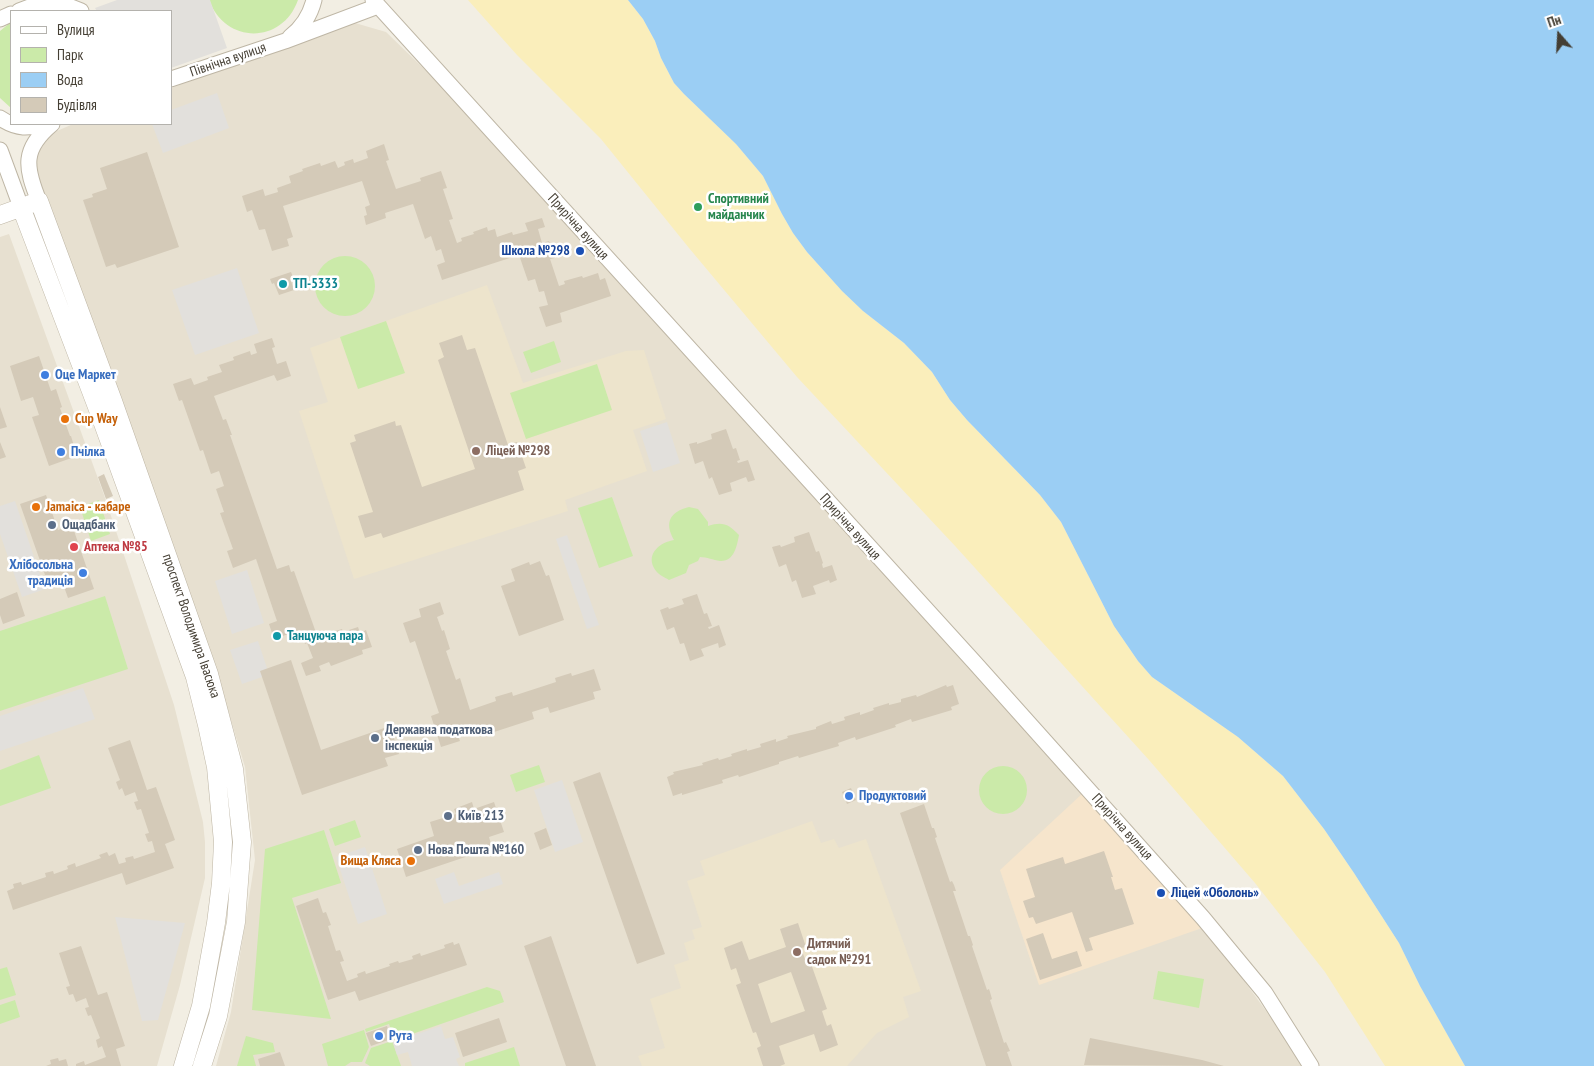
<!DOCTYPE html>
<meta charset="utf-8">
<style>
body{margin:0}
#map{position:relative;width:1594px;height:1066px;overflow:hidden;background:#f2eee3;font-family:"PT Sans Narrow",sans-serif}
canvas{display:block}
.legend{position:absolute;left:10px;top:10px;width:162px;height:115px;box-sizing:border-box;background:#fff;border:1px solid #b4b2ad;margin:0;padding:6px 9px;list-style:none;font-size:15px;color:#443e33}
.legend li{display:flex;align-items:center;gap:10px;height:25px}
.legend b{width:25px;border:1px solid #b4b2ad}
.north{position:absolute;left:1534px;top:10px;width:50px;height:50px;-webkit-text-stroke:4px #fff;paint-order:stroke;rotate:341deg;font-size:14px;font-weight:700;line-height:20px;text-align:center;color:#443e33}
.north::after{content:'';display:block;margin:auto;width:18px;height:22px;background:#443e33;clip-path:polygon(50% 0,100% 100%,50% 72%,0 100%)}
</style>
<div id="map">
<canvas width="1594" height="1066"></canvas>
<ul class="legend">
<li><b style="height:6px;background:#fff"></b>Вулиця</li>
<li><b style="height:14px;background:#cbeaa9"></b>Парк</li>
<li><b style="height:14px;background:#9bcef4"></b>Вода</li>
<li><b style="height:14px;background:#d4cab8"></b>Будівля</li>
</ul>
<div class="north">Пн</div>
</div>
<script>
const ctx = document.querySelector('canvas').getContext('2d');
ctx.lineJoin = 'round';
function fill(path, color) { ctx.fillStyle = color; ctx.fill(path, 'evenodd'); }
function trace(path, color, width, dash) { ctx.strokeStyle = color; ctx.lineWidth = width; ctx.lineCap = dash ? 'butt' : 'round'; ctx.setLineDash(dash || []); ctx.stroke(path); }
function drawText(font, color, halo, rows, align = 'center') {
  ctx.font = font + ' "PT Sans Narrow",sans-serif'; ctx.lineWidth = 5; ctx.setLineDash([]); ctx.textBaseline = 'middle'; ctx.strokeStyle = halo; ctx.fillStyle = color; for (const [text, x, y, turn = 0] of rows) {
    ctx.save(); ctx.translate(x, y); ctx.rotate((+turn || 0) * Math.PI / 180); ctx.textAlign = isNaN(turn) ? turn : align; if (halo) ctx.strokeText(text, 0, 0); ctx.fillText(text, 0, 0); ctx.restore();
  }
}
fill(new Path2D(`
 M 355,23 L 386,32 L 448,92 L 1205,927 L 1306,1066 L 216,1066 L 231,1012 L 255,860 L 245,767 L 218,677 L 32,166 L 43,140 L 57,131 L 73,124 L 171,124 L 171,88 L 341,26 Z
 M 9,234 L 104,495 L 174,705 L 203,822 L 205,842 L 205,878 L 180,985 L 157,1066 L 0,1066 L 0,237 Z`), '#e7e0d0');
fill(new Path2D(`
 M 1084,792 L 1205,927 L 1039,985 L 1000,870 Z`), '#f6e5cc');
fill(new Path2D(`
 M 487,285 L 523,383 L 626,351 L 644,350 L 666,419 L 633,430 L 647,471 L 565,500 L 568,511 L 354,579 L 299,411 L 328,402 L 310,348 Z
 M 812,821 L 821,843 L 834,839 L 839,848 L 866,839 L 921,991 L 903,997 L 909,1017 L 877,1033 L 847,1066 L 642,1066 L 638,1056 L 665,1048 L 650,999 L 681,988 L 674,965 L 689,960 L 684,943 L 695,939 L 692,930 L 702,927 L 687,881 L 705,875 L 700,861 Z`), '#ede4cc');
fill(new Path2D(`
 M 209,0 L 298,0 C 282,45 225,44 209,0 Z
 M 11,22 L 11,108 L 0,98 L 0,31 Z
 M315 286a30 30 0 1 1 60 0a30 30 0 1 1-60 0Z
 M 386,321 L 405,373 L 358,389 L 340,337 Z
 M 554,341 L 561,362 L 531,373 L 523,352 Z
 M 597,364 L 612,410 L 526,439 L 510,393 Z
 M 612,497 L 633,556 L 599,568 L 578,508 Z
 M 99,500 L 110,534 L 91,541 L 80,507 Z
 M 689,507 L 698,509 L 708,522 L 708,526 C 722,521 729,524 739,535 C 737,546 734,562 720,561 C 713,560 707,557 700,557 L 698,561 L 689,565 L 686,573 L 669,580 C 664,577 657,574 654,568 C 646,553 661,542 674,540 C 664,522 670,512 689,507 Z
 M 105,596 L 128,669 L 0,711 L 0,631 Z
 M 39,755 L 51,788 L 0,806 L 0,770 Z
 M 539,765 L 545,782 L 516,792 L 510,775 Z
 M979 790a24 24 0 1 1 48 0a24 24 0 1 1-48 0Z
 M 355,820 L 361,837 L 335,846 L 329,829 Z
 M 324,830 L 341,883 L 292,898 L 331,1019 L 252,1010 L 265,849 Z
 M 7,967 L 16,995 L 0,1000 L 0,969 Z
 M 1158,971 L 1204,979 L 1199,1008 L 1153,999 Z
 M 487,987 L 500,991 L 504,1002 L 395,1040 L 389,1024 L 366,1032 L 365,1029 Z
 M 15,1000 L 20,1017 L 0,1024 L 0,1005 Z
 M 364,1030 L 369,1047 L 362,1062 L 351,1062 L 345,1066 L 328,1066 L 322,1044 Z
 M 246,1036 L 273,1043 L 275,1052 L 253,1055 L 256,1066 L 237,1066 Z
 M 392,1041 L 401,1066 L 370,1066 L 365,1063 L 371,1048 Z
 M 514,1047 L 520,1066 L 465,1066 L 465,1063 Z`), '#cbeaa9');
fill(new Path2D(`
 M 468,0 L 628,0 L 643,19 L 655,41 L 661,58 L 674,83 L 684,94 L 736,144 L 763,176 L 782,214 L 793,233 L 807,252 L 842,291 L 863,311 L 904,343 L 932,372 L 950,400 L 967,420 L 1040,495 L 1061,522 L 1114,626 L 1138,661 L 1152,677 L 1238,737 L 1283,776 L 1324,829 L 1354,873 L 1399,943 L 1420,986 L 1465,1066 L 1385,1066 L 1325,972 L 1255,883 L 1149,760 L 956,547 L 797,377 L 689,248 L 601,139 L 517,55 Z`), '#faeebb');
fill(new Path2D(`
 M 117,0 L 210,0 L 227,48 L 171,68 L 171,11 L 97,11 L 95,8 Z
 M 217,93 L 229,128 L 163,153 L 152,124 L 171,124 L 171,110 Z
 M 237,268 L 259,333 L 195,355 L 172,290 Z
 M 667,422 L 680,463 L 653,472 L 640,431 Z
 M 15,501 L 45,589 L 22,597 L 0,534 L 0,506 Z
 M 567,535 L 599,625 L 587,629 L 556,539 Z
 M 247,570 L 264,623 L 232,634 L 215,581 Z
 M 258,641 L 267,668 L 262,677 L 242,684 L 230,650 Z
 M 83,688 L 95,719 L 0,751 L 0,716 Z
 M 562,780 L 583,842 L 555,852 L 534,790 Z
 M 365,847 L 387,914 L 358,924 L 336,857 Z
 M 454,872 L 459,886 L 499,872 L 503,884 L 444,904 L 435,879 Z
 M 115,917 L 185,923 L 158,1020 L 142,1021 Z
 M 441,1026 L 445,1039 L 453,1037 L 460,1057 L 456,1059 L 459,1066 L 412,1066 L 408,1052 L 397,1055 L 393,1042 Z`), '#e2e0dc');
fill(new Path2D(`
 M 628,0 L 1594,0 L 1594,1066 L 1465,1066 L 1420,986 L 1399,943 L 1354,873 L 1324,829 L 1283,776 L 1238,737 L 1152,677 L 1138,661 L 1114,626 L 1061,522 L 1040,495 L 967,420 L 950,400 L 932,372 L 904,343 L 863,311 L 842,291 L 807,252 L 793,233 L 782,214 L 763,176 L 736,144 L 684,94 L 674,83 L 661,58 L 655,41 L 643,19 Z`), '#9bcef4');
fill(new Path2D(`
 M 384,144 L 389,160 L 386,161 L 396,189 L 421,181 L 420,178 L 441,171 L 447,188 L 443,189 L 453,219 L 449,220 L 457,243 L 462,241 L 461,238 L 474,234 L 473,232 L 487,227 L 488,231 L 495,229 L 497,237 L 512,232 L 513,235 L 528,231 L 525,223 L 542,218 L 545,227 L 538,229 L 542,243 L 549,241 L 555,258 L 550,259 L 559,286 L 565,284 L 564,281 L 582,276 L 583,278 L 598,273 L 600,280 L 605,278 L 611,296 L 560,313 L 562,322 L 546,327 L 539,307 L 548,305 L 544,291 L 539,292 L 535,279 L 528,281 L 519,255 L 442,280 L 437,265 L 445,262 L 441,249 L 436,251 L 431,236 L 425,239 L 413,204 L 385,213 L 386,218 L 366,225 L 364,216 L 367,215 L 365,207 L 370,205 L 362,181 L 283,206 L 293,237 L 287,239 L 289,246 L 272,251 L 265,229 L 259,230 L 252,210 L 247,212 L 242,196 L 263,189 L 265,196 L 278,192 L 277,188 L 291,183 L 289,176 L 303,171 L 302,169 L 320,163 L 321,166 L 335,161 L 338,168 L 345,165 L 344,162 L 353,159 L 354,163 L 368,158 L 366,151 Z
 M 147,152 L 179,247 L 117,268 L 115,264 L 106,267 L 83,200 L 93,197 L 92,194 L 107,189 L 100,168 Z
 M 291,272 L 293,277 L 290,278 L 294,290 L 279,295 L 274,283 L 272,284 L 270,279 Z
 M 462,335 L 467,350 L 475,348 L 508,445 L 517,442 L 526,468 L 518,471 L 524,490 L 383,538 L 381,533 L 365,538 L 358,516 L 373,512 L 350,443 L 356,441 L 354,435 L 395,421 L 396,426 L 401,425 L 422,487 L 475,469 L 438,360 L 444,357 L 439,343 Z
 M 272,338 L 275,347 L 272,348 L 277,364 L 286,361 L 291,376 L 277,381 L 274,375 L 214,396 L 223,420 L 226,419 L 232,435 L 230,435 L 277,569 L 289,565 L 291,572 L 294,571 L 319,641 L 327,638 L 326,634 L 342,629 L 343,632 L 358,627 L 360,633 L 366,630 L 372,647 L 362,650 L 363,654 L 331,666 L 329,662 L 319,666 L 321,671 L 306,676 L 301,663 L 313,658 L 307,643 L 305,644 L 300,630 L 274,639 L 269,624 L 277,621 L 256,559 L 233,568 L 227,551 L 233,549 L 220,513 L 224,512 L 216,489 L 224,486 L 219,471 L 211,474 L 203,450 L 200,451 L 182,400 L 179,401 L 173,384 L 191,378 L 194,385 L 208,380 L 207,377 L 222,372 L 219,365 L 234,360 L 233,357 L 250,351 L 251,355 L 257,353 L 254,344 Z
 M 39,356 L 51,391 L 56,389 L 62,407 L 60,408 L 70,436 L 71,436 L 77,456 L 49,466 L 32,417 L 39,415 L 33,397 L 21,401 L 10,366 Z
 M 0,407 L 7,427 L 0,429 Z
 M 726,429 L 733,449 L 736,448 L 740,460 L 737,461 L 738,463 L 748,460 L 755,480 L 748,482 L 746,477 L 730,483 L 732,491 L 719,495 L 712,477 L 709,479 L 703,461 L 695,464 L 689,444 L 697,442 L 697,444 L 712,439 L 711,434 Z
 M 0,442 L 6,457 L 0,459 Z
 M 104,474 L 113,496 L 106,499 L 98,477 Z
 M 46,495 L 58,530 L 72,525 L 94,589 L 68,598 L 63,584 L 50,589 L 20,504 Z
 M 809,532 L 816,552 L 819,551 L 823,563 L 822,564 L 823,568 L 832,565 L 837,580 L 830,583 L 829,580 L 813,586 L 816,594 L 802,598 L 796,580 L 792,582 L 786,564 L 779,567 L 772,547 L 780,545 L 781,547 L 795,542 L 794,537 Z
 M 540,561 L 546,576 L 549,575 L 564,620 L 519,636 L 501,586 L 515,581 L 511,569 L 529,562 L 530,565 Z
 M 17,592 L 25,616 L 3,624 L 0,615 L 0,599 Z
 M 697,594 L 704,614 L 707,613 L 712,626 L 708,627 L 709,629 L 719,625 L 726,645 L 719,648 L 718,643 L 701,649 L 704,656 L 690,661 L 684,643 L 680,644 L 674,627 L 667,630 L 660,610 L 668,607 L 669,609 L 684,604 L 682,599 Z
 M 440,602 L 444,614 L 437,617 L 442,631 L 444,630 L 450,649 L 446,651 L 456,680 L 460,678 L 470,710 L 496,701 L 495,697 L 512,692 L 513,696 L 556,682 L 555,678 L 571,673 L 572,676 L 594,669 L 601,690 L 593,692 L 595,699 L 550,713 L 548,707 L 532,712 L 534,719 L 491,733 L 489,727 L 472,733 L 471,729 L 457,734 L 460,741 L 441,747 L 431,716 L 439,713 L 415,641 L 410,643 L 403,623 L 421,617 L 419,609 Z
 M 291,660 L 321,750 L 390,726 L 399,754 L 385,758 L 388,766 L 302,795 L 260,671 Z
 M 946,685 L 947,687 L 953,685 L 959,704 L 951,707 L 952,710 L 912,722 L 911,719 L 895,725 L 896,727 L 856,740 L 855,737 L 838,743 L 839,746 L 799,758 L 798,756 L 779,762 L 779,764 L 739,777 L 738,775 L 722,780 L 723,783 L 682,795 L 682,793 L 673,796 L 667,777 L 674,774 L 673,772 L 703,765 L 702,763 L 718,758 L 719,760 L 732,756 L 731,754 L 747,749 L 747,751 L 761,747 L 760,744 L 776,739 L 776,742 L 788,738 L 787,736 L 816,729 L 816,727 L 831,721 L 832,724 L 845,720 L 844,717 L 860,712 L 860,715 L 874,710 L 873,708 L 889,703 L 889,705 L 901,702 L 901,699 L 916,695 L 917,697 Z
 M 130,740 L 147,790 L 156,787 L 175,840 L 165,844 L 174,868 L 126,885 L 122,873 L 13,910 L 7,891 L 14,888 L 13,884 L 21,882 L 22,885 L 46,877 L 45,873 L 53,871 L 54,874 L 68,869 L 67,866 L 75,863 L 76,867 L 101,858 L 99,855 L 107,852 L 109,856 L 115,853 L 119,864 L 126,862 L 125,858 L 133,856 L 134,859 L 155,852 L 152,841 L 148,842 L 145,834 L 149,833 L 141,809 L 137,810 L 134,802 L 138,801 L 135,792 L 125,796 L 122,788 L 119,790 L 116,782 L 120,780 L 108,748 Z
 M 600,772 L 665,954 L 637,964 L 573,782 Z
 M 851,788 L 856,800 L 847,804 L 842,792 Z
 M 472,802 L 474,809 L 494,802 L 504,832 L 489,837 L 492,848 L 406,877 L 397,849 L 434,836 L 430,822 L 456,814 L 454,809 Z
 M 924,804 L 932,828 L 934,828 L 937,837 L 935,838 L 950,882 L 952,881 L 954,885 L 956,891 L 953,891 L 968,936 L 970,936 L 973,945 L 972,946 L 987,990 L 989,989 L 990,992 L 992,999 L 990,1000 L 1004,1043 L 1006,1042 L 1010,1051 L 1007,1052 L 1012,1066 L 986,1066 L 900,813 Z
 M 546,828 L 552,845 L 540,850 L 534,833 Z
 M 1104,851 L 1113,877 L 1111,877 L 1115,890 L 1122,888 L 1134,924 L 1089,938 L 1093,950 L 1086,952 L 1072,912 L 1036,924 L 1033,917 L 1029,918 L 1023,901 L 1035,897 L 1026,869 L 1063,857 L 1065,864 Z
 M 318,898 L 323,913 L 326,912 L 331,925 L 328,926 L 336,951 L 340,950 L 344,961 L 340,962 L 347,981 L 358,977 L 357,974 L 365,971 L 366,974 L 390,966 L 389,964 L 398,961 L 399,963 L 413,959 L 412,956 L 420,953 L 421,956 L 445,948 L 444,945 L 453,942 L 454,945 L 459,943 L 467,965 L 359,1001 L 355,991 L 328,1000 L 296,906 Z
 M 798,923 L 806,947 L 801,948 L 806,962 L 810,961 L 827,1009 L 822,1011 L 827,1026 L 831,1024 L 838,1045 L 820,1052 L 814,1034 L 779,1046 L 785,1064 L 780,1066 L 763,1066 L 757,1048 L 761,1046 L 756,1032 L 753,1033 L 736,985 L 741,983 L 736,968 L 731,970 L 724,948 L 742,941 L 749,960 L 786,947 L 780,929 ZM 791,972 L 805,1011 L 771,1023 L 758,984 Z
 M 1043,933 L 1052,959 L 1077,951 L 1082,966 L 1040,980 L 1026,939 Z
 M 551,936 L 596,1066 L 566,1066 L 524,946 Z
 M 81,946 L 98,995 L 107,992 L 125,1046 L 116,1049 L 121,1066 L 76,1066 L 76,1064 L 84,1061 L 85,1065 L 106,1057 L 102,1046 L 98,1048 L 96,1040 L 100,1038 L 91,1015 L 88,1016 L 85,1008 L 89,1007 L 86,998 L 76,1002 L 73,994 L 69,995 L 66,987 L 70,986 L 59,953 Z
 M 499,1018 L 507,1042 L 463,1057 L 455,1033 Z
 M 387,1026 L 391,1039 L 371,1046 L 366,1033 Z
 M 1090,1038 L 1202,1060 L 1224,1066 L 1084,1065 Z
 M 280,1052 L 285,1066 L 260,1066 L 258,1059 Z
 M 58,1058 L 59,1061 L 66,1059 L 68,1066 L 46,1066 L 51,1064 L 50,1060 Z`), '#d4cab8');
const minor = new Path2D(`
 M 373,0 L 975,663 L 1203,918 L 1265,993 L 1311,1066
 M 40,3 L 61,3 L 81,11
 M 19,11 L 48,0
 M 0,19 L 11,14
 M 290,37 C 303,27 310,16 314,0
 M 171,79 L 285,41 L 378,6
 M 0,118 C 18,130 28,128 47,124
 M 0,150 L 21,207
 M 39,201 C 25,167 22,149 52,124`);
const tertiary = new Path2D(`
 M 21,207 L 97,407 L 195,677 L 207,725 L 216,767 L 223,842 L 221,883 L 216,923 L 201,1006 L 183,1066
 M 0,215 L 39,201 L 113,401 L 209,674 L 234,769 L 242,842 L 236,922 L 218,1016 L 202,1066`);
trace(minor, '#beb6a5', 17);
trace(tertiary, '#beb6a5', 19);
trace(minor, '#fff', 15);
trace(tertiary, '#fff', 18);
for (const [x, y, r, color] of [
 [698,207,5,"#2e9e5b"],
 [580,251,5,"#1a4fb4"],
 [283,284,5,"#0f9aa8"],
 [45,375,5,"#3f7fe0"],
 [65,419,5,"#e8710a"],
 [476,451,5,"#8d6e63"],
 [61,452,5,"#3f7fe0"],
 [36,507,5,"#e8710a"],
 [52,525,5,"#5c6f8a"],
 [74,547,5,"#e0444e"],
 [83,573,5,"#3f7fe0"],
 [277,636,5,"#0f9aa8"],
 [375,738,5,"#5c6f8a"],
 [849,796,5,"#3f7fe0"],
 [448,816,5,"#5c6f8a"],
 [418,850,5,"#5c6f8a"],
 [411,861,5,"#e8710a"],
 [1161,893,5,"#1a4fb4"],
 [797,952,5,"#8d6e63"],
 [379,1036,5,"#3f7fe0"]
]) { const dot = new Path2D(); dot.arc(x, y, r, 0, 2 * Math.PI); ctx.fillStyle = color; ctx.fill(dot); trace(dot, '#fff', 2); }
drawText('14px', '#443e33', '#fff', [
 ["Північна вулиця",228,60,-19],
 ["Прирічна вулиця",578,227,48],
 ["Прирічна вулиця",850,527,48],
 ["проспект Володимира Івасюка",191,626,71],
 ["Прирічна вулиця",1122,827,48]
]);
drawText('bold 14px', '#27864d', '#fff', [
 ["Спортивний",708,199],
 ["майданчик",708,215]
], 'left');
drawText('bold 14px', '#164399', '#fff', [
 ["Школа №298",570,251],
 ["Ліцей «Оболонь»",1171,893,"left"]
], 'right');
drawText('bold 14px', '#0d838f', '#fff', [
 ["ТП-5333",293,284],
 ["Танцуюча пара",287,636]
], 'left');
drawText('bold 14px', '#366cbe', '#fff', [
 ["Оце Маркет",55,375],
 ["Пчілка",71,452],
 ["Хлібосольна",73,565,"right"],
 ["традиція",73,581,"right"],
 ["Продуктовий",859,796],
 ["Рута",389,1036]
], 'left');
drawText('bold 14px', '#c56008', '#fff', [
 ["Cup Way",75,419],
 ["Jamaica - кабаре",46,507],
 ["Вища Кляса",401,861,"right"]
], 'left');
drawText('bold 14px', '#785e54', '#fff', [
 ["Ліцей №298",486,451],
 ["Дитячий",807,944],
 ["садок №291",807,960]
], 'left');
drawText('bold 14px', '#4e5e75', '#fff', [
 ["Ощадбанк",62,525],
 ["Державна податкова",385,730],
 ["інспекція",385,746],
 ["Київ 213",458,816],
 ["Нова Пошта №160",428,850]
], 'left');
drawText('bold 14px', '#be3a42', '#fff', [
 ["Аптека №85",84,547]
], 'left');
</script>
